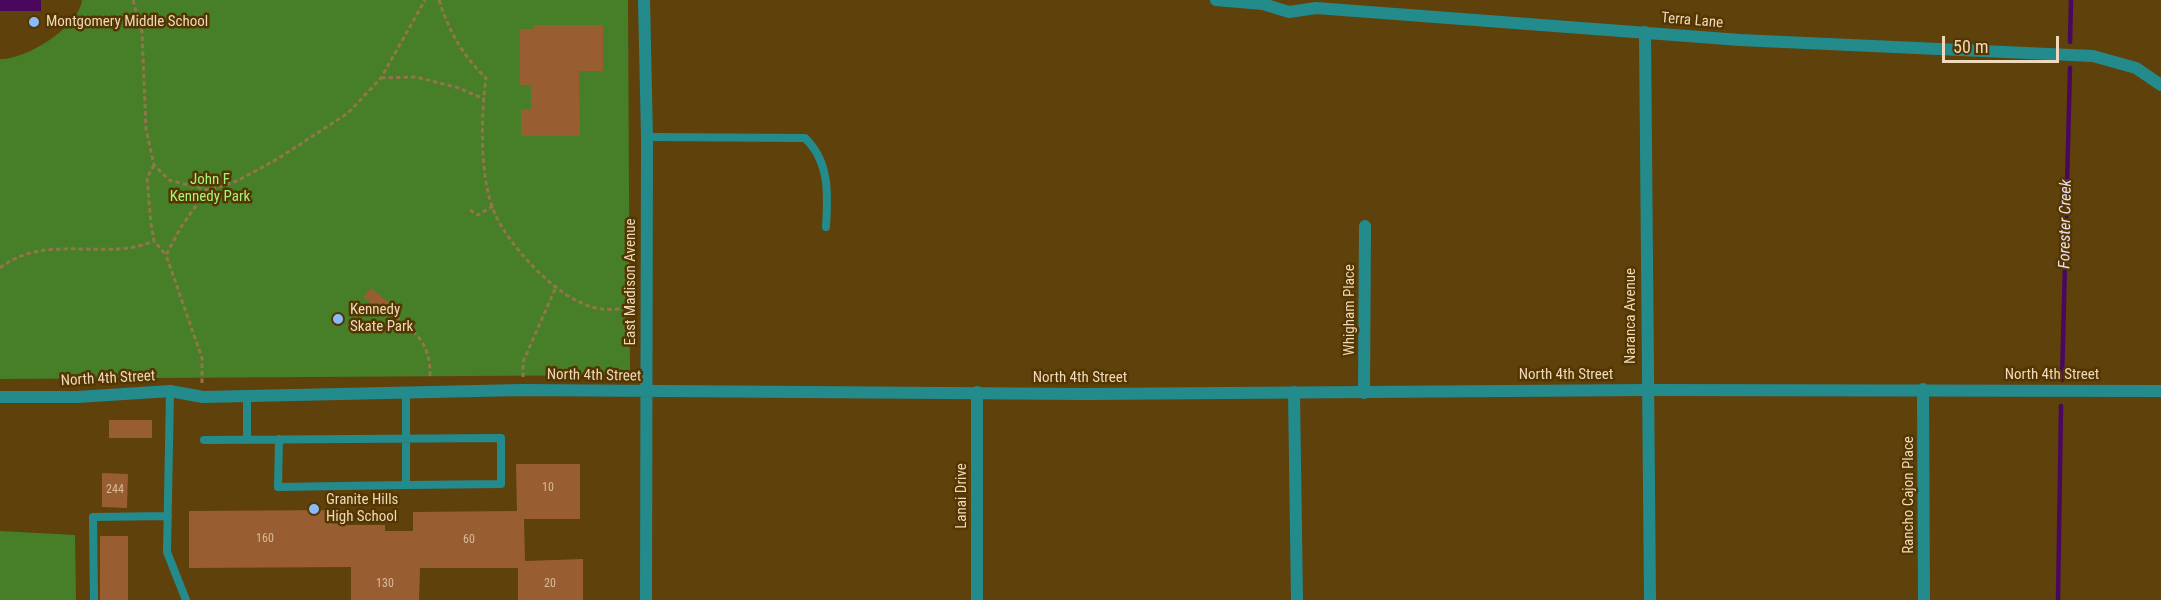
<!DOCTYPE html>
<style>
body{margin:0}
#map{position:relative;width:2161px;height:600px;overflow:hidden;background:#5f410c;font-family:"Roboto Condensed",sans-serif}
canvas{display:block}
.scale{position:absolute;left:1942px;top:36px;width:117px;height:27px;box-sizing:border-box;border:3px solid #efd9ba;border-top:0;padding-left:8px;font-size:18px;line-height:21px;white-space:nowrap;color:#efd9ba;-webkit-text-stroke:4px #533600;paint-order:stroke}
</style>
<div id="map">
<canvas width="2161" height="600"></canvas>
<div class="scale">50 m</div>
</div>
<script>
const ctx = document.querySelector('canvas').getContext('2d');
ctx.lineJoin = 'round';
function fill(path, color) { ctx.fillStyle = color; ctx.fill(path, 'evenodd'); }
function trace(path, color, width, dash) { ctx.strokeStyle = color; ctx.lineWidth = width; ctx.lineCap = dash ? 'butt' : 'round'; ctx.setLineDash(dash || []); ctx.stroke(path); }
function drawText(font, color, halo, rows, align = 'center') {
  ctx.font = font + ' "Roboto Condensed",sans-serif'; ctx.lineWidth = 5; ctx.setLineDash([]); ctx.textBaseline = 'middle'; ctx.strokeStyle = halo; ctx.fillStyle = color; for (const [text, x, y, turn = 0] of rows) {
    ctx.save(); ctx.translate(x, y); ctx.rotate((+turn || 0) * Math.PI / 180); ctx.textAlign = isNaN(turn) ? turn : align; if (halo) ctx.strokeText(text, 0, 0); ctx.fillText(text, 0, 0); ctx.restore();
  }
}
fill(new Path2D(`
 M 82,0 L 628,0 L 630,375 L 0,379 L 0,59 C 26,60 79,27 82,0 Z
 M 0,531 L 75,535 L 76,600 L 0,600 Z`), '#477e28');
fill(new Path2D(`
 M 0,0 L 41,0 L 41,11 L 0,11 Z`), '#49085d');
trace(new Path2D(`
 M 2070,42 L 2071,0
 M 2062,380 L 2070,68
 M 2058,600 L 2061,406`), '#49085d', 4.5);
fill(new Path2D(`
 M 533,25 L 603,25 L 603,71 L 579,71 L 580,136 L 521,136 L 521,109 L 531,109 L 531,85 L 520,85 L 520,29 L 533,29 Z
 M 371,288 L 393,306 L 386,315 L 363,297 Z
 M 109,420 L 152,420 L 152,438 L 109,438 Z
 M 516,464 L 580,464 L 580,519 L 524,519 L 525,561 L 583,559 L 583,600 L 518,600 L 518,568 L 420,568 L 419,600 L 351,600 L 351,567 L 189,568 L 189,511 L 341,510 L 341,525 L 385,525 L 385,531 L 413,531 L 413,512 L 517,511 Z
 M 102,473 L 128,474 L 127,508 L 102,507 Z
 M 100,536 L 128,536 L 128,600 L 100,600 Z`), '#985e32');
trace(new Path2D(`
 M 133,0 L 142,32 L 146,129 L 154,165 L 169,180 L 207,190 L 237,181 L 279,158 L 348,113 L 381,78 L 425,0
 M 439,0 C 449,31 462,55 486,78 C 481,116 479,178 495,214 C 510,247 556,297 592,307 C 604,311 620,309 633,308
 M 381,78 L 416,77 L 459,88 L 484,99
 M 154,165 L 147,178 L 151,224 L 154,241 L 166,255
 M 470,210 L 478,215 L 493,206
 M 0,268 C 46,232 105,262 154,241
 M 390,312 C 414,331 431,342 430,376
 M 523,377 L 523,362 L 556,287
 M 202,383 L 202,358 L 166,255 L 181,227 L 207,190`), '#917649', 3, [4.5, 3]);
trace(new Path2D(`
 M 647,137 L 805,138 C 830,162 828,195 826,227
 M 170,391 L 167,552 L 186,600
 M 247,396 L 247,440
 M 279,439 L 278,487 L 406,485
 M 204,440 L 501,438 L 501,484 L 406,485 L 406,392
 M 94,600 L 93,517 L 168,516`), '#248b8d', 8);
trace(new Path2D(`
 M 1216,0 L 1263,4 L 1289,12 L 1316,8 L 1740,40 L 2093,56 L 2136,68 L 2161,85
 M 1645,32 L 1650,600
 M 1923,389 L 1924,600
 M 1294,392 L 1297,600
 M 1364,393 L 1365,226
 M 977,600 L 977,392`), '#248b8d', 12);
trace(new Path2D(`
 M 644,0 L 647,137 L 646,600
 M 0,397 L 78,397 L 170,391 L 203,397 L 522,390 L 1086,394 L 1647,390 L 2161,391`), '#248b8d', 12);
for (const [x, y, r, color] of [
 [34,22,6,"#89bafc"],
 [338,319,6,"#89bafc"],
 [314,509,6,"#89bafc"]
]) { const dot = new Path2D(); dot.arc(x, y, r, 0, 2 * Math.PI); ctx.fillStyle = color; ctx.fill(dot); trace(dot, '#533600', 2); }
drawText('12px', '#d9ba98', null, [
 ["10",548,488],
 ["244",115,490],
 ["160",265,539],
 ["60",469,540],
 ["130",385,584],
 ["20",550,584]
]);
drawText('15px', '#efd9ba', '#533600', [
 ["Terra Lane",1692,21,5],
 ["East Madison Avenue",631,282,-90],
 ["Whigham Place",1350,310,-90],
 ["Naranca Avenue",1631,316,-90],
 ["North 4th Street",1566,375],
 ["North 4th Street",2052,375],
 ["North 4th Street",594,376,1],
 ["North 4th Street",1080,378],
 ["North 4th Street",108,379,-3],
 ["Rancho Cajon Place",1909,495,-90],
 ["Lanai Drive",962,496,-90]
]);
drawText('15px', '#efd9ba', '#533600', [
 ["Montgomery Middle School",46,22],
 ["Kennedy",350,310],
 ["Skate Park",350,327],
 ["Granite Hills",326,500],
 ["High School",326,517]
], 'left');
drawText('15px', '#a4f37d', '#533600', [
 ["John F",210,180],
 ["Kennedy Park",210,197]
]);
drawText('italic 16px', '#edddf3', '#533600', [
 ["Forester Creek",2066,224,-89]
]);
</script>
